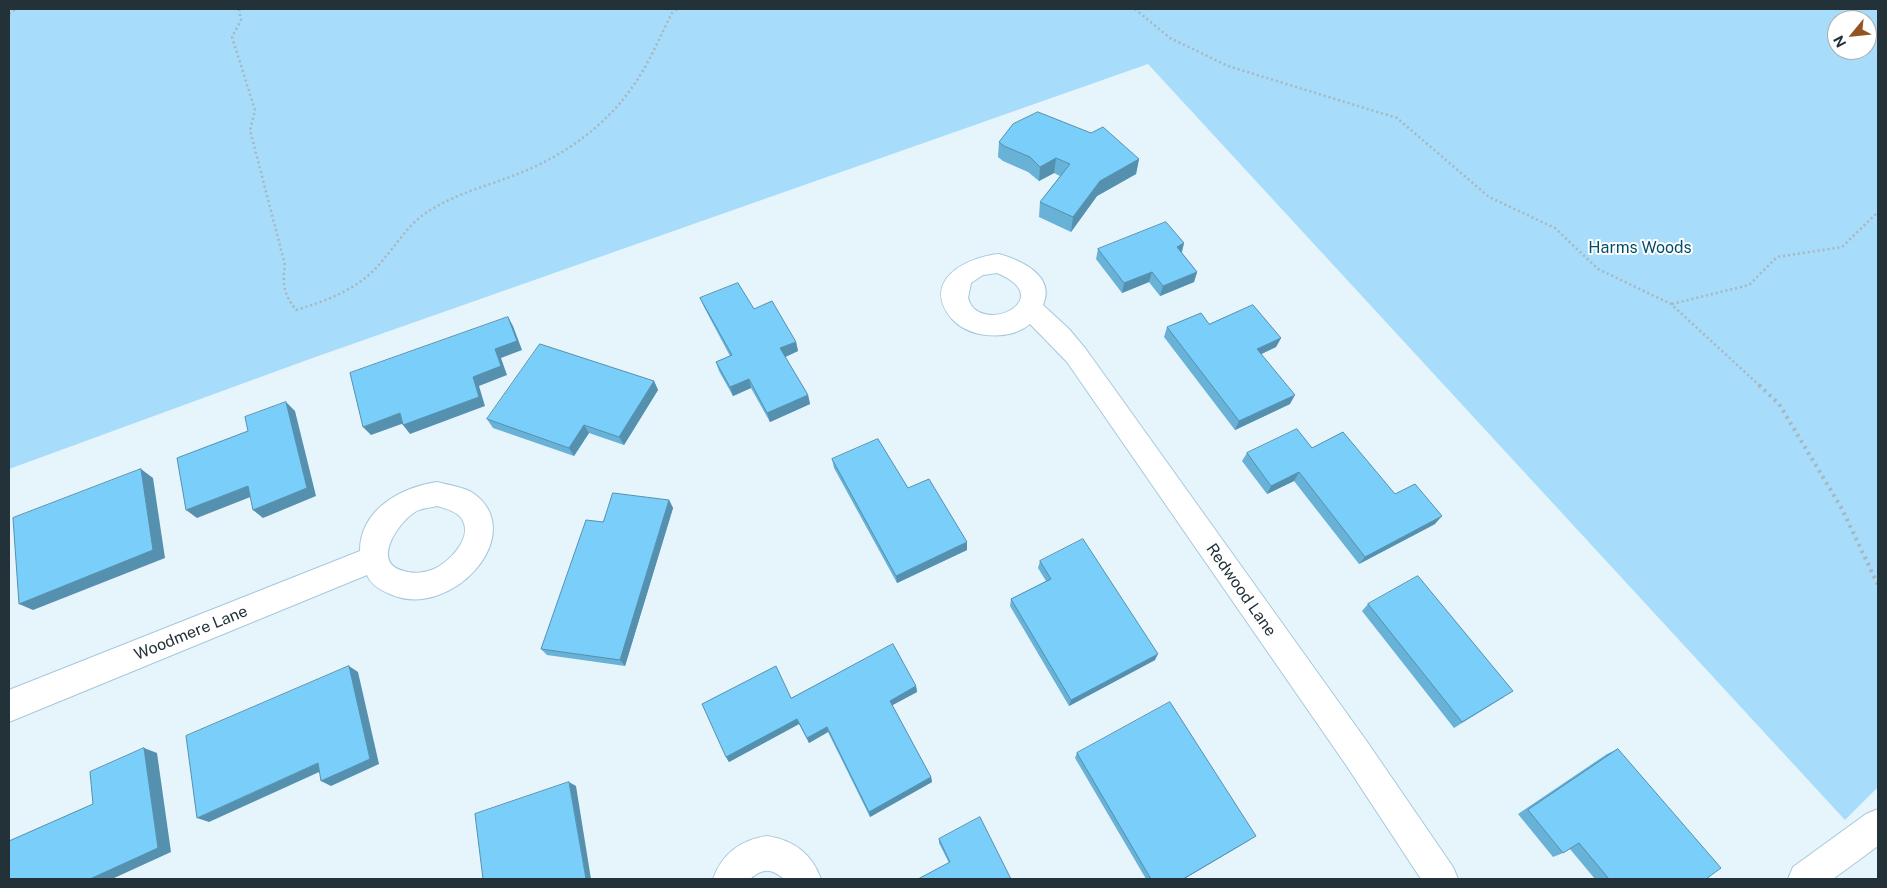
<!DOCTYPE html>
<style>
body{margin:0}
#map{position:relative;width:1887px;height:888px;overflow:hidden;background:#e6f4fc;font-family:"Public Sans",sans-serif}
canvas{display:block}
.frame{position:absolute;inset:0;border:10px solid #233139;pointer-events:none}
.north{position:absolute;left:1827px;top:10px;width:50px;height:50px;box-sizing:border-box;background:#fff;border:1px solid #a7adb0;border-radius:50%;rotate:242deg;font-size:14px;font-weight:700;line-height:20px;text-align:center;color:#233139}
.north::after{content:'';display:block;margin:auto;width:18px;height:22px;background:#955322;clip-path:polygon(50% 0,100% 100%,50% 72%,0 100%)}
</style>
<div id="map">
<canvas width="1887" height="888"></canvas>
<div class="frame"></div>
<div class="north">N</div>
</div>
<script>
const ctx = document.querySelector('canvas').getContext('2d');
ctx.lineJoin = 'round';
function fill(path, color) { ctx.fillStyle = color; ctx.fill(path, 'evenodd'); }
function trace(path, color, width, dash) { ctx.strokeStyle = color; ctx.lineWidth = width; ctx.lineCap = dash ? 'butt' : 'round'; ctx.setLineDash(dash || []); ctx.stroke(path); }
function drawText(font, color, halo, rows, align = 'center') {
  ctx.font = font + ' "Public Sans",sans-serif'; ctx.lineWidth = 4; ctx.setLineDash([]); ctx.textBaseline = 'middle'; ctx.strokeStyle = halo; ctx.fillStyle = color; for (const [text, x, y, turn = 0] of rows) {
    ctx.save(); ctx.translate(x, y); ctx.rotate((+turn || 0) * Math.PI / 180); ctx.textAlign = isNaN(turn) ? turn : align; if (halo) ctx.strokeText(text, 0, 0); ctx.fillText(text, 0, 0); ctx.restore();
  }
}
fill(new Path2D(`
 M 9,9 L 1878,9 L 1878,787 L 1845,820 L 1148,64 L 307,360 L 9,469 ZM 1837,20 L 1867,20 L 1867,50 L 1837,50 Z`), '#a7dcfa');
const street = new Path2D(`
 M 999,254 C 1021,260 1056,276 1043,305 L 1069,329 L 1085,348 L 1368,743 L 1453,867 L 1458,879 L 1421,879 L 1346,765 L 1067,362 L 1030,324 C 1010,341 970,339 952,319 C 920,281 966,257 999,254 ZM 997,273 C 1061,300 978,337 968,298 L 971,283 L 983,275 Z
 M 437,482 C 448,485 464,487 473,493 C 531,534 450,622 390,594 C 380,590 371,585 367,575 L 9,722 L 9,690 L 360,551 C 360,509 402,487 437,482 ZM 437,506 C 446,509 458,511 463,521 C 472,539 449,562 434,569 C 425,573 413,574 404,571 C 370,563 398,523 415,512 C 421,508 430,508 437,506 Z
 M 1878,809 L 1878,846 L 1833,879 L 1788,879 L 1793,867 L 1866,814 Z
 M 767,836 C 794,840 812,854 821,879 L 784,879 C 771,868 763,868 750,879 L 713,879 C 722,854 740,840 767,836 Z`);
trace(street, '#a6c8dc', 2);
trace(new Path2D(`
 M 239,9 L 241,20 L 232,37 L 255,110 L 250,130 L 285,265 C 282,285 284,294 296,310 C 329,300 361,288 383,260 C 396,245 407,227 423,215 C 452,194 488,186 520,173 C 568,154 612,121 639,77 C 652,57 661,34 672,13 L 677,9
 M 1135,9 L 1170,38 L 1228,66 L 1397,118 L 1489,197 L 1555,228 L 1598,269 L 1671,304 L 1760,386
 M 9,14 L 16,9
 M 1672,304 L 1749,285 L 1777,257 L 1842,247 L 1878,212`), '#a8b6be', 2.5, [2, 3]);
trace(new Path2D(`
 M 1759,385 L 1779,404 L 1842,509 L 1878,585`), '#a8b6be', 4, [2.5, 4.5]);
fill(street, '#fff');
fill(new Path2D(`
 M 999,142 L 1139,159 L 1136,174 L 1097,196 L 1071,232 L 1039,217 L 1040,202 L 1060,176 L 1054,173 L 1039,181 L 1028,172 L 1003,161 L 998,157 Z
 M 1184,243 L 1182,253 L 1197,272 L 1194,282 L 1160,296 L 1149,282 L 1122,293 L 1096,259 L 1098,249 Z
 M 700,298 L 754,309 L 796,342 L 798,351 L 785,357 L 808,395 L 810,404 L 770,422 L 751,388 L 733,396 L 719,371 L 716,362 L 730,356 L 704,307 Z
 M 1209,324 L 1281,338 L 1276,347 L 1261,354 L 1290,404 L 1235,430 L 1164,337 L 1167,327 Z
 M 654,381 L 658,390 L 624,445 L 589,433 L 574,456 L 493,428 L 487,419 Z
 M 1312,448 L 1395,494 L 1435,524 L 1359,564 L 1294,481 L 1267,494 L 1242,461 L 1247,453 Z
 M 832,459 L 908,488 L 967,550 L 897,583 L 834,468 Z
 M 669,500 L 673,508 L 625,666 L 547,655 L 541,649 L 603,522 Z
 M 1040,561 L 1155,660 L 1069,706 L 1010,606 L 1011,599 L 1046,581 L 1038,568 Z
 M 1368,604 L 1504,697 L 1454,728 L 1362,611 Z
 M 916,686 L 917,692 L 892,705 L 931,777 L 932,782 L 870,817 L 828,732 L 809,743 L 799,724 L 729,762 L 726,757 L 791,698 Z
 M 1618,749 L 1706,879 L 1595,879 L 1570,849 L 1563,853 L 1553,857 L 1518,814 L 1607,754 Z
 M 1077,753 L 1250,840 L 1184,879 L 1146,879 L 1075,758 Z
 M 939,839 L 1011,879 L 949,863 L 939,843 Z`), '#68b1d7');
fill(new Path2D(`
 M 1056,158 L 1054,173 L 1039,181 L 1040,167 Z
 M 1139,159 L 1136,174 L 1097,196 L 1071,232 L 1073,217 L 1100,181 Z
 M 1184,243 L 1181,253 L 1177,247 Z
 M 1152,272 L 1149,282 L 1122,293 L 1124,283 Z
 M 1197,272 L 1194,282 L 1160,296 L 1163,286 Z
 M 508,317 L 513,326 L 522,350 L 501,358 L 507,375 L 479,386 L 485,406 L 410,434 L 403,425 L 473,377 Z
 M 1281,338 L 1276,347 L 1253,358 L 1257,349 Z
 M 796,342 L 798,351 L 783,358 L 780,348 Z
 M 749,379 L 751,388 L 733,396 L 730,387 Z
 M 654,381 L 658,390 L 624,445 L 619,437 Z
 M 808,395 L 810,404 L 770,422 L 767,413 Z
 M 1295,395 L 1290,404 L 1235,430 L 1239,421 Z
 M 286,402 L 295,411 L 316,496 L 263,518 L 253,510 Z
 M 400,413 L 407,422 L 371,435 L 363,427 Z
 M 584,425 L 589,433 L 574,456 L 569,448 Z
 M 141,469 L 153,478 L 165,558 L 33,610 L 19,604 Z
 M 1299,472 L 1294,481 L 1267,494 L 1271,486 Z
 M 248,486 L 258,494 L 197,518 L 186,510 Z
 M 669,500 L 673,508 L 625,666 L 620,660 Z
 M 1442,516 L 1435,524 L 1359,564 L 1365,557 Z
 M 967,542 L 967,550 L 897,583 L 896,576 Z
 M 1158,654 L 1155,660 L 1069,706 L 1071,700 Z
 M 349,666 L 358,672 L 379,764 L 331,786 L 321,781 Z
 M 916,686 L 917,692 L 891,706 L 890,701 Z
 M 797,719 L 799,724 L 729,762 L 726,757 Z
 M 827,727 L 828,732 L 809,743 L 807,738 Z
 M 144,748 L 157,753 L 171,852 L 112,879 L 90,879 Z
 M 318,763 L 328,768 L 209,822 L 197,818 Z
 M 931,777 L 932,782 L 870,817 L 869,812 Z
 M 569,782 L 576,786 L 591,879 L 586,879 Z
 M 1256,836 L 1184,879 L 1183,879 Z`), '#5590af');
const building = new Path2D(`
 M 1038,112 L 1091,133 L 1103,127 L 1139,159 L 1100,181 L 1073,217 L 1040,202 L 1070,164 L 1056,158 L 1040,167 L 1030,157 L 1004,146 L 999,142 L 1013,124 Z
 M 1166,222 L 1184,243 L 1177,247 L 1197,272 L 1163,286 L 1152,272 L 1124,283 L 1098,249 Z
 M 738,283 L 754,309 L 772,301 L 796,342 L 780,348 L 808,395 L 767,413 L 749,379 L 730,387 L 716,362 L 732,355 L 700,298 Z
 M 1253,305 L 1281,338 L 1257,349 L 1295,395 L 1239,421 L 1167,327 L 1201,313 L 1209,324 Z
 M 508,317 L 517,341 L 495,349 L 501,366 L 473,377 L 479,397 L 403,425 L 400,413 L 363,427 L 350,373 Z
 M 540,344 L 654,381 L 619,437 L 584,425 L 569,448 L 487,419 Z
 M 286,402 L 307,488 L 253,510 L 248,486 L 186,510 L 177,458 L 248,431 L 245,417 Z
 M 1297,429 L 1312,448 L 1343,432 L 1395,494 L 1415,484 L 1442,516 L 1365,557 L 1299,472 L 1271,486 L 1247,453 Z
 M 878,439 L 908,488 L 929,479 L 967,542 L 896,576 L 832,459 Z
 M 141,469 L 153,550 L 19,604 L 13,518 Z
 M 613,493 L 669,500 L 620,660 L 541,649 L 586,520 L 603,522 Z
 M 1083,539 L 1158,654 L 1071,700 L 1011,599 L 1051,579 L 1040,561 Z
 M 1418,576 L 1513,691 L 1462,722 L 1368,604 Z
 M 893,644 L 916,686 L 890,701 L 931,777 L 869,812 L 827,727 L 807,738 L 797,719 L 726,757 L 702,704 L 776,666 L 791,698 Z
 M 349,666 L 370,759 L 321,781 L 318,763 L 197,818 L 186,736 Z
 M 1170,702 L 1256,836 L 1183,879 L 1151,879 L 1077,753 Z
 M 144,748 L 158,848 L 90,879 L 9,879 L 9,841 L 93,804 L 90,772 Z
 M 1618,749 L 1721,868 L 1706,879 L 1609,879 L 1579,843 L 1563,853 L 1528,810 Z
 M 569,782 L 586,879 L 483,879 L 475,814 Z
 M 980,817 L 1011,879 L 918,879 L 950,862 L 939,839 Z`);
fill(building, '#79cefa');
trace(building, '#5590af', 1);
drawText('16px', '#034c6a', '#fff', [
 ["Harms Woods",1640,248]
]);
drawText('16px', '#233139', '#fff', [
 ["Redwood Lane",1241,590,55],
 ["Woodmere Lane",191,633,-22]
]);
</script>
